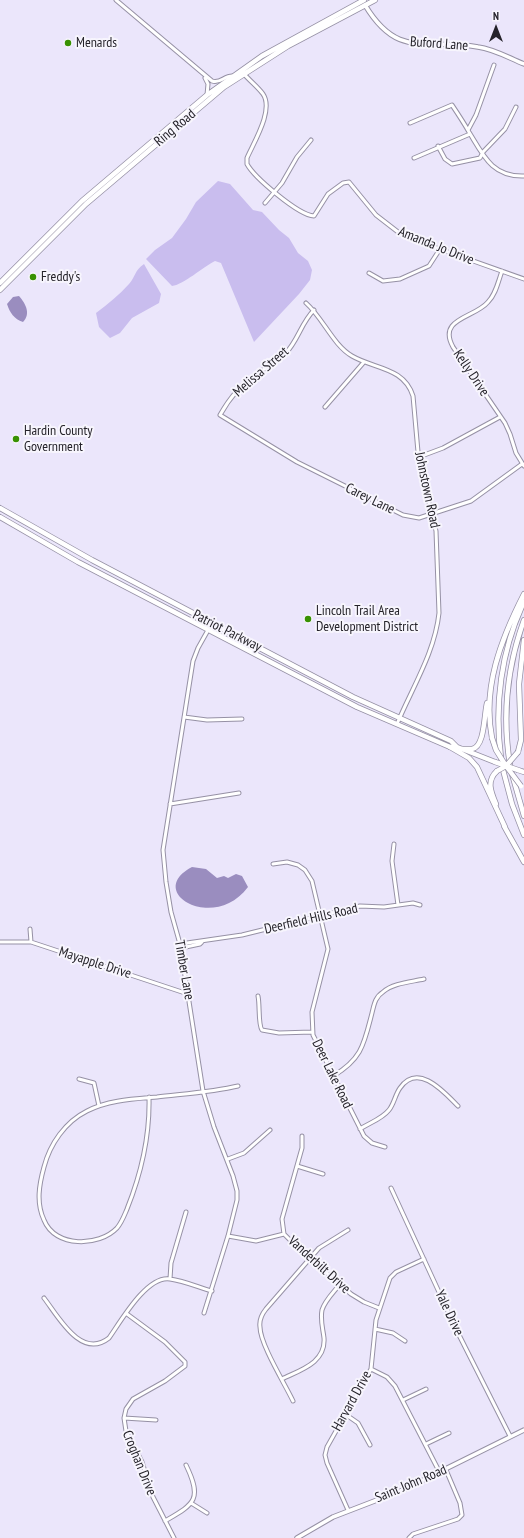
<!DOCTYPE html>
<style>
body{margin:0}
#map{position:relative;width:524px;height:1538px;overflow:hidden;background:#ebe6fb;font-family:"PT Sans Narrow",sans-serif}
canvas{display:block}
.north{position:absolute;left:476px;top:8px;width:40px;height:40px;-webkit-text-stroke:3px #f7f5fd;paint-order:stroke;rotate:0deg;font-size:11px;font-weight:700;line-height:16px;text-align:center;color:#25232a}
.north::after{content:'';display:block;margin:auto;width:14px;height:18px;background:#25232a;clip-path:polygon(50% 0,100% 100%,50% 72%,0 100%)}
</style>
<div id="map">
<canvas width="524" height="1538"></canvas>
<div class="north">N</div>
</div>
<script>
const ctx = document.querySelector('canvas').getContext('2d');
ctx.lineJoin = 'round';
function fill(path, color) { ctx.fillStyle = color; ctx.fill(path, 'evenodd'); }
function trace(path, color, width, dash) { ctx.strokeStyle = color; ctx.lineWidth = width; ctx.lineCap = dash ? 'butt' : 'round'; ctx.setLineDash(dash || []); ctx.stroke(path); }
function drawText(font, color, halo, rows, align = 'center') {
  ctx.font = font + ' "PT Sans Narrow",sans-serif'; ctx.lineWidth = 4; ctx.setLineDash([]); ctx.textBaseline = 'middle'; ctx.strokeStyle = halo; ctx.fillStyle = color; for (const [text, x, y, turn = 0] of rows) {
    ctx.save(); ctx.translate(x, y); ctx.rotate((+turn || 0) * Math.PI / 180); ctx.textAlign = isNaN(turn) ? turn : align; if (halo) ctx.strokeText(text, 0, 0); ctx.fillText(text, 0, 0); ctx.restore();
  }
}
fill(new Path2D(`
 M 218,181 L 230,184 L 253,210 L 262,212 L 279,230 L 289,238 L 298,253 L 308,261 L 312,270 L 310,280 L 299,294 L 254,342 L 221,263 L 215,261 C 203,267 183,285 172,286 L 146,259 L 155,250 L 172,238 L 186,219 L 196,202 Z
 M 144,264 L 161,294 L 159,303 L 132,318 L 120,333 L 110,338 L 99,327 L 96,313 C 108,304 119,295 129,284 C 136,276 134,271 144,264 Z`), '#c9bdee');
fill(new Path2D(`
 M 19,296 C 26,304 31,314 23,322 C 14,319 10,313 7,304 L 13,297 Z
 M 192,867 L 206,869 L 217,878 L 224,876 L 228,878 L 236,874 L 242,876 L 248,887 C 214,933 144,892 192,867 Z`), '#9a8dbf');
const minor = new Path2D(`
 M 116,0 L 212,81 C 220,84 224,76 232,76
 M 244,74 C 250,81 258,87 263,94 C 274,110 254,142 247,158 L 247,164 C 254,177 298,215 314,216 L 328,194 L 343,183 L 349,182 L 376,215 L 398,232 L 417,241 L 524,279
 M 205,78 L 208,84 L 207,95
 M 410,123 L 452,105 C 458,114 464,123 469,132 C 483,155 492,177 524,176
 M 468,130 L 476,115 L 494,65
 M 438,146 L 445,159 L 452,164 L 480,158 L 483,152 L 505,129 L 516,107
 M 414,158 L 470,134
 M 265,203 L 282,183 L 297,157 L 311,140
 M 502,271 C 498,282 496,294 488,302 C 475,318 437,318 453,347 L 505,423 L 510,434 L 516,453 L 524,466
 M 369,273 L 383,281 L 400,279 L 429,266 L 440,249
 M 306,303 C 323,318 333,345 352,356 C 374,369 404,367 413,396 L 419,463 L 436,531 L 439,613 C 435,652 412,688 397,724
 M 314,310 C 301,323 298,341 285,354 C 276,363 265,368 255,375 C 240,385 229,399 220,415 L 297,462 L 403,515 L 419,518 L 471,501 L 522,464
 M 325,407 L 364,362
 M 419,457 L 443,448 L 500,417
 M 184,717 L 207,720 L 242,719
 M 170,804 L 239,793
 M 394,844 L 392,861 L 398,905
 M 273,864 L 287,862 L 298,865 L 305,870 L 312,881 L 328,949 L 312,1012 L 313,1035 L 364,1136 L 372,1143 L 385,1147
 M 30,929 L 31,942
 M 0,942 L 31,942 L 188,994
 M 180,944 L 242,935 L 360,906 L 384,907 L 413,903 L 420,905
 M 181,948 L 200,944 L 202,942
 M 258,996 C 260,1005 258,1025 262,1030 L 279,1033 L 312,1032
 M 333,1076 C 362,1059 364,1044 372,1013 C 374,1005 375,997 383,992 C 393,983 411,982 424,979
 M 79,1079 L 94,1083 L 99,1106
 M 149,1097 C 150,1136 141,1174 127,1209 C 124,1216 122,1222 117,1228 C 99,1247 55,1248 44,1220 C 36,1203 39,1185 44,1167 C 50,1144 65,1122 87,1111 C 108,1100 133,1099 157,1097 C 182,1094 213,1092 238,1086
 M 360,1129 C 369,1123 382,1119 389,1110 C 394,1104 395,1095 400,1088 C 418,1062 444,1092 458,1106
 M 302,1136 L 302,1148 L 282,1219 L 284,1234 L 298,1248 L 351,1294 L 364,1302 L 379,1308
 M 228,1159 L 244,1153 L 270,1130
 M 297,1166 L 323,1174
 M 391,1188 L 457,1331 L 510,1436
 M 228,1236 L 256,1241 L 284,1234
 M 170,1279 L 171,1263 L 186,1212
 M 44,1298 C 58,1316 81,1360 109,1338 C 121,1321 147,1275 170,1279 C 184,1281 198,1287 212,1291
 M 204,1313 L 228,1236 L 237,1200 L 237,1191 L 233,1176 L 214,1127 L 203,1091 L 180,944 L 171,912 L 166,882 L 163,850 L 193,661 L 198,648 L 212,623
 M 127,1314 L 165,1342 L 185,1362 L 185,1366 L 165,1381 L 133,1399 L 126,1409 L 124,1418 L 126,1431 L 142,1462 L 153,1497 L 174,1538
 M 375,1329 L 393,1333 L 405,1341
 M 371,1369 L 387,1377 L 395,1386 L 440,1473
 M 282,1379 C 300,1370 326,1363 324,1338 C 323,1329 320,1320 322,1310 C 325,1300 334,1292 340,1284
 M 403,1400 L 426,1389
 M 293,1401 C 285,1384 260,1344 260,1327 C 259,1320 262,1314 266,1309 L 319,1248 L 348,1230
 M 345,1414 L 358,1423 L 370,1445
 M 124,1418 L 156,1420
 M 426,1444 L 449,1433
 M 191,1503 L 207,1513
 M 348,1510 L 327,1463 L 325,1455 L 327,1447 L 371,1369 L 376,1320 L 390,1278 L 396,1272 L 424,1259
 M 165,1521 C 194,1504 203,1500 186,1465
 M 409,1538 L 413,1534 L 458,1519 L 462,1515 L 460,1503 L 446,1470`);
const tertiary = new Path2D(`
 M 365,5 C 398,60 426,38 478,47 C 494,49 509,58 524,64
 M 297,1538 L 333,1517 L 403,1490 L 524,1430`);
const primary = new Path2D(`
 M 0,508 L 92,560 L 353,697 L 451,741 L 457,747
 M 0,517 L 78,562 L 357,707 L 450,747 L 457,747 L 495,762
 M 518,770 L 524,772`);
const trunk = new Path2D(`
 M 0,283 L 82,201 L 207,95 L 262,56 L 364,0
 M 0,290 L 86,204 L 224,87 L 288,46 L 375,0
 M 492,738 C 482,688 501,639 524,594
 M 450,747 L 469,758 L 477,767 L 505,827
 M 462,749 C 465,749 469,749 472,749 C 485,747 484,714 487,703
 M 518,752 L 521,740 L 519,684 L 524,640
 M 501,758 C 494,706 501,650 524,602
 M 510,765 C 502,715 507,667 524,620
 M 502,766 L 512,804 L 524,835
 M 512,774 L 524,816
 M 496,804 C 491,792 486,781 497,771
 M 504,826 L 524,862`);
trace(minor, '#9691a5', 5);
trace(tertiary, '#9691a5', 5.5);
trace(primary, '#9691a5', 6);
trace(trunk, '#9691a5', 6);
trace(minor, '#fff', 3);
trace(tertiary, '#fff', 3.5);
trace(primary, '#fff', 4.5);
trace(trunk, '#fff', 4.5);
const primaryBridge = new Path2D(`
 M 495,762 L 518,770`);
const trunkBridge = new Path2D(`
 M 492,738 L 496,750 L 506,766 L 518,752
 M 497,771 L 506,766 L 521,786`);
trace(primaryBridge, '#9691a5', 6, []);
trace(trunkBridge, '#9691a5', 6, []);
trace(primaryBridge, '#fff', 4.5);
trace(trunkBridge, '#fff', 4.5);
for (const [x, y, r, color] of [
 [68,43,4,"#389102"],
 [33,277,4,"#389102"],
 [16,439,4,"#389102"],
 [308,619,4,"#389102"]
]) { const dot = new Path2D(); dot.arc(x, y, r, 0, 2 * Math.PI); ctx.fillStyle = color; ctx.fill(dot); trace(dot, '#f7f5fd', 1.5); }
drawText('14px', '#25232a', '#f7f5fd', [
 ["Menards",76,43],
 ["Freddy's",41,277],
 ["Hardin County",24,431],
 ["Government",24,447],
 ["Lincoln Trail Area",316,611],
 ["Development District",316,627]
], 'left');
drawText('14px', '#25232a', '#f7f5fd', [
 ["Buford Lane",439,44,4],
 ["Ring Road",175,128,-40],
 ["Amanda Jo Drive",436,246,22],
 ["Melissa Street",261,372,-41],
 ["Kelly Drive",471,373,56],
 ["Johnstown Road",427,490,78],
 ["Carey Lane",370,499,26],
 ["Patriot Parkway",227,631,27],
 ["Deerfield Hills Road",311,919,-13],
 ["Mayapple Drive",95,963,18],
 ["Timber Lane",184,970,80],
 ["Deer Lake Road",332,1074,64],
 ["Vanderbilt Drive",319,1265,42],
 ["Yale Drive",449,1313,65],
 ["Harvard Drive",352,1401,-61],
 ["Croghan Drive",139,1463,68],
 ["Saint John Road",411,1484,-23]
]);
</script>
